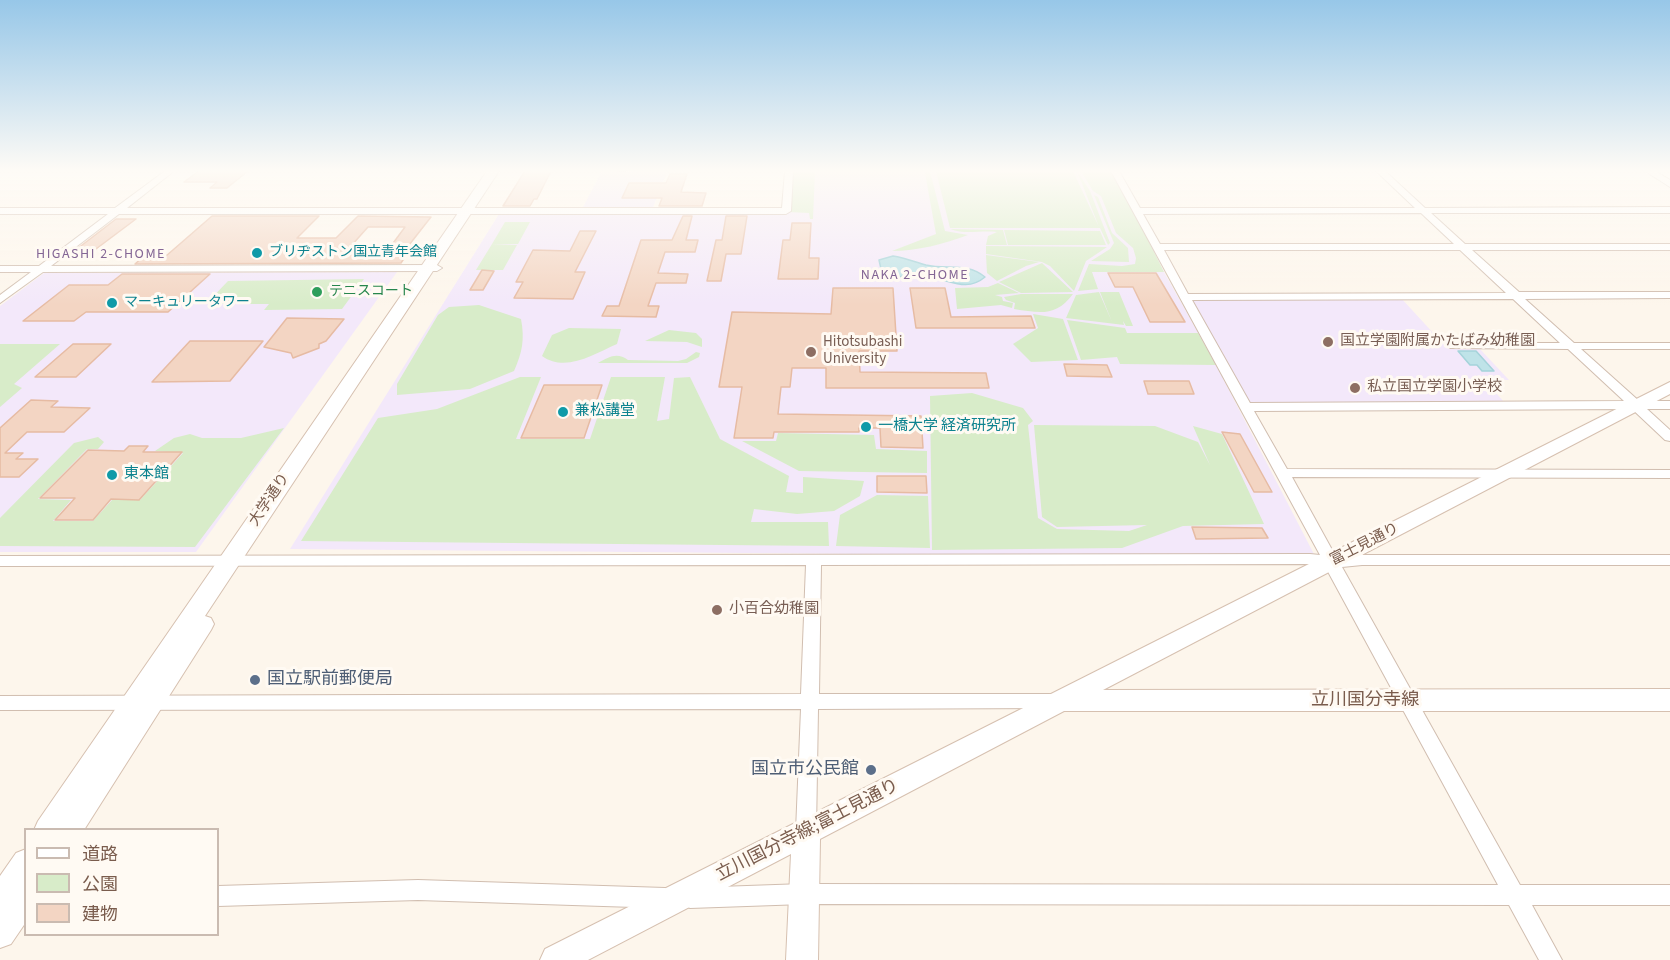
<!DOCTYPE html>
<meta charset="utf-8">
<style>
body{margin:0}
#map{position:relative;width:1670px;height:960px;overflow:hidden;background:#fdf6ec;font-family:"Source Sans 3","Noto Sans JP",sans-serif}
canvas{display:block}
.legend{position:absolute;left:24px;top:828px;width:195px;height:108px;box-sizing:border-box;background:#fffaf3;border:2px solid #cabbb1;margin:0;padding:8px 10px;list-style:none;font-size:18px;color:#7a5c4d}
.legend li{display:flex;align-items:center;gap:12px;height:30px}
.legend b{width:30px;border:2px solid #cabbb1}
</style>
<div id="map">
<canvas width="1670" height="960"></canvas>
<ul class="legend">
<li><b style="height:8px;background:#fff"></b>道路</li>
<li><b style="height:16px;background:#d8ecc9"></b>公園</li>
<li><b style="height:16px;background:#f3d5c3"></b>建物</li>
</ul>
</div>
<script>
const ctx = document.querySelector('canvas').getContext('2d');
ctx.lineJoin = 'round';
function fill(path, color) { ctx.fillStyle = color; ctx.fill(path, 'evenodd'); }
function trace(path, color, width, dash) { ctx.strokeStyle = color; ctx.lineWidth = width; ctx.lineCap = dash ? 'butt' : 'round'; ctx.setLineDash(dash || []); ctx.stroke(path); }
function drawText(font, color, halo, rows, align = 'center') {
  ctx.font = font + ' "Source Sans 3","Noto Sans JP",sans-serif'; ctx.lineWidth = 6; ctx.setLineDash([]); ctx.textBaseline = 'middle'; ctx.strokeStyle = halo; ctx.fillStyle = color; for (const [text, x, y, turn = 0] of rows) {
    ctx.save(); ctx.translate(x, y); ctx.rotate((+turn || 0) * Math.PI / 180); ctx.textAlign = isNaN(turn) ? turn : align; if (halo) ctx.strokeText(text, 0, 0); ctx.fillText(text, 0, 0); ctx.restore();
  }
}
fill(new Path2D(`
 M 602,171 L 667,172 L 652,210 L 582,209 Z
 M 793,171 L 1114,171 L 1164,272 L 1216,365 L 1316,558 L 290,549 L 499,214 L 788,212 Z
 M 397,272 L 196,552 L 0,552 L 0,306 L 44,273 Z
 M 1401,298 L 1447,348 L 1479,348 L 1509,380 L 1484,380 L 1506,404 L 1251,405 L 1191,299 Z`), '#f3e8fa');
fill(new Path2D(`
 M 793,171 L 815,171 L 813,219 L 810,219 L 809,213 L 788,212 Z
 M 930,171 L 945,231 L 968,235 C 944,244 917,251 892,251 L 936,234 L 925,173 Z
 M 936,171 L 1073,171 L 1099,227 L 1077,171 L 1090,191 L 1110,243 L 1108,245 L 1100,228 L 950,228 Z
 M 1081,171 L 1114,171 L 1164,272 L 1092,272 L 1098,289 L 1078,291 L 1089,264 L 1122,266 L 1135,264 L 1136,258 L 1133,248 L 1116,233 L 1101,196 L 1093,191 Z
 M 1094,195 L 1098,197 L 1112,233 L 1128,248 L 1129,262 L 1091,261 L 1110,249 L 1114,243 Z
 M 505,222 L 530,222 L 518,244 L 492,244 Z
 M 950,229 L 1003,230 L 1007,245 L 986,245 L 988,236 L 997,232 C 980,230 966,235 950,229 Z
 M 1004,230 L 1100,231 L 1106,245 L 1008,245 Z
 M 492,244 L 517,245 L 503,270 L 476,270 Z
 M 986,246 L 1107,247 L 1086,261 L 1074,291 L 1050,266 L 1042,262 L 986,254 Z
 M 986,255 L 1039,262 L 1026,266 L 997,281 L 987,273 Z
 M 1042,263 L 1073,292 L 1021,293 L 999,282 Z
 M 364,279 L 342,309 L 264,310 L 269,304 L 206,304 L 228,281 Z
 M 998,283 L 1019,293 L 995,295 L 1002,297 L 1003,301 L 1013,303 L 1012,308 L 1001,305 L 957,309 L 955,288 L 988,287 Z
 M 1099,292 L 1112,322 L 1100,292 L 1119,292 L 1133,326 L 1126,326 L 1123,321 L 1124,325 L 1066,318 L 1076,295 Z
 M 1021,294 L 1073,294 C 1056,317 1040,313 1014,309 L 1015,303 L 1006,300 L 1004,297 Z
 M 479,305 L 521,319 C 525,340 522,353 514,371 L 470,389 L 397,395 L 397,384 L 438,315 L 449,307 Z
 M 1033,314 L 1063,319 L 1078,360 L 1031,362 L 1013,344 L 1038,328 Z
 M 1067,320 L 1125,328 L 1127,333 L 1198,333 L 1216,365 L 1120,364 L 1117,357 L 1081,360 Z
 M 569,328 L 621,329 L 617,344 C 594,354 566,373 542,356 L 552,335 Z
 M 669,330 L 696,333 L 702,339 L 702,347 L 687,342 L 645,341 Z
 M 0,344 L 60,344 L 14,384 L 22,388 L 0,407 Z
 M 696,352 L 700,353 L 699,357 L 687,363 L 598,363 C 609,357 617,352 628,360 L 678,361 L 686,359 Z
 M 520,377 L 541,377 L 516,439 L 590,439 L 611,377 L 665,377 L 657,421 L 669,419 L 674,378 L 690,377 L 720,439 L 789,476 L 786,492 L 803,493 L 803,477 L 864,481 L 860,496 L 834,511 L 797,514 L 754,509 L 751,522 L 828,522 L 829,546 L 301,541 L 378,418 L 437,409 Z
 M 972,393 L 1023,408 L 1033,421 L 1028,425 L 1038,518 L 1057,529 L 1129,531 L 1147,525 L 1057,527 L 1042,517 L 1034,425 L 1155,426 L 1198,442 L 1210,465 L 1193,426 L 1222,434 L 1264,524 L 1183,526 L 1122,548 L 932,550 L 930,396 Z
 M 284,428 L 195,547 L 0,546 L 0,518 L 74,443 L 98,437 L 104,442 L 98,449 L 87,449 L 38,499 L 71,500 L 53,521 L 93,521 L 112,500 L 140,500 L 183,453 L 155,451 L 174,438 L 190,434 L 202,438 L 241,438 Z
 M 778,433 L 874,435 L 876,449 L 927,451 L 927,473 L 799,471 L 742,441 L 776,441 Z
 M 877,495 L 928,496 L 930,548 L 836,546 L 840,515 Z`), '#d8ecc9');
const water = new Path2D(`
 M 893,256 C 905,258 915,262 926,265 C 947,270 967,262 985,277 C 966,293 949,279 927,277 C 914,276 902,277 889,276 L 881,269 L 879,260 Z
 M 1458,351 L 1476,351 L 1494,371 L 1482,371 L 1477,365 L 1470,365 Z`);
fill(water, '#bfe3e8');
trace(water, '#a5d3da', 1.5);
const building = new Path2D(`
 M 199,171 L 248,171 L 227,188 L 210,188 L 217,182 L 184,182 Z
 M 525,171 L 551,171 L 537,199 L 534,199 L 530,206 L 503,206 Z
 M 670,174 L 687,174 L 681,192 L 706,193 L 702,206 L 659,206 L 662,198 L 622,198 L 629,183 L 666,183 Z
 M 212,216 L 319,216 L 297,238 L 336,238 L 358,216 L 431,217 L 402,254 L 407,254 L 401,263 L 135,264 L 145,255 L 166,256 ZM 368,227 L 405,227 L 385,254 L 343,255 Z
 M 683,216 L 692,216 L 686,240 L 698,240 L 695,252 L 665,252 L 658,273 L 688,274 L 686,283 L 656,283 L 648,306 L 659,306 L 656,317 L 602,316 L 607,306 L 619,306 L 641,240 L 672,240 Z
 M 726,216 L 747,216 L 741,254 L 726,254 L 721,281 L 707,281 L 716,240 L 722,240 Z
 M 116,219 L 136,219 L 92,252 L 73,252 Z
 M 792,223 L 811,223 L 809,258 L 819,258 L 818,279 L 778,279 L 783,240 L 790,240 Z
 M 580,231 L 596,231 L 575,272 L 585,272 L 573,299 L 514,298 L 523,282 L 516,282 L 533,250 L 570,251 Z
 M 482,270 L 494,271 L 483,290 L 470,290 Z
 M 1108,273 L 1156,273 L 1185,322 L 1150,322 L 1133,287 L 1115,287 Z
 M 122,274 L 210,274 L 168,312 L 86,312 L 74,321 L 23,321 L 69,285 L 108,285 Z
 M 833,288 L 893,288 L 897,351 L 859,351 L 860,372 L 986,373 L 989,388 L 826,388 L 826,368 L 792,368 L 790,387 L 781,387 L 778,414 L 921,416 L 923,448 L 881,447 L 880,428 L 859,428 L 859,432 L 774,432 L 773,438 L 734,438 L 742,387 L 719,387 L 732,312 L 831,314 Z
 M 910,288 L 945,288 L 951,317 L 1031,316 L 1035,328 L 916,328 Z
 M 287,318 L 344,319 L 326,341 L 319,344 L 319,348 L 293,358 L 291,353 L 264,347 Z
 M 190,341 L 263,341 L 230,381 L 152,382 Z
 M 73,344 L 111,344 L 76,377 L 35,377 Z
 M 1064,364 L 1107,365 L 1112,377 L 1067,376 Z
 M 1144,381 L 1189,381 L 1194,394 L 1148,394 Z
 M 544,385 L 602,385 L 584,438 L 521,438 Z
 M 31,400 L 58,401 L 51,407 L 90,408 L 64,432 L 27,432 L 5,453 L 23,453 L 16,459 L 38,459 L 19,477 L 0,477 L 0,428 Z
 M 1222,432 L 1240,434 L 1272,492 L 1254,492 Z
 M 129,446 L 148,446 L 143,452 L 182,452 L 139,500 L 111,499 L 93,520 L 55,520 L 75,498 L 40,498 L 88,450 L 124,451 Z
 M 877,476 L 926,476 L 927,493 L 877,492 Z
 M 1192,527 L 1262,528 L 1268,538 L 1196,539 Z`);
fill(building, '#f3d5c3');
trace(building, '#e6bba3', 1.5);
const street = new Path2D(`
 M 165,171 L 174,171 L 127,208 L 782,208 L 785,171 L 793,171 L 791,211 L 786,214 L 119,214 L 51,266 L 437,265 L 442,268 L 437,271 L 43,272 L 0,303 L 0,295 L 31,272 L 0,272 L 0,266 L 39,266 L 108,214 L 0,214 L 0,208 L 115,208 Z
 M 1111,171 L 1119,171 L 1140,208 L 1415,208 L 1376,171 L 1385,171 L 1425,208 L 1670,207 L 1670,213 L 1431,213 L 1465,244 L 1670,244 L 1670,250 L 1472,250 L 1519,292 L 1670,292 L 1670,298 L 1525,299 L 1574,343 L 1670,343 L 1670,349 L 1581,349 L 1639,401 L 1670,401 L 1670,409 L 1647,409 L 1670,430 L 1670,441 L 1665,440 L 1632,409 L 1254,411 L 1287,469 L 1670,470 L 1670,478 L 1292,477 L 1336,557 L 1362,555 L 1670,555 L 1670,565 L 1362,565 L 1342,567 L 1520,885 L 1670,885 L 1670,905 L 1532,905 L 1562,960 L 1539,960 L 1509,905 L 804,904 L 690,908 L 683,905 L 680,898 L 683,891 L 690,888 L 804,884 L 1498,885 L 1326,568 L 1310,564 L 821,565 L 819,694 L 1054,694 L 1060,696 L 1063,701 L 1060,706 L 1054,708 L 818,709 L 816,831 L 813,838 L 806,840 L 799,838 L 796,831 L 801,709 L 0,710 L 0,696 L 801,694 L 806,565 L 0,566 L 0,556 L 1310,554 L 1320,555 ZM 1421,213 L 1454,244 L 1160,244 L 1143,214 ZM 1164,250 L 1460,250 L 1506,293 L 1188,294 ZM 1513,299 L 1560,343 L 1454,343 L 1448,346 L 1450,348 L 1568,349 L 1624,401 L 1250,403 L 1192,300 Z
 M 1645,171 L 1655,171 L 1670,180 L 1670,187 Z
 M 418,880 L 665,888 L 672,891 L 675,898 L 672,905 L 665,908 L 418,900 L 218,906 L 218,886 Z`);
const secondary = new Path2D(`
 M 487,171 L 499,171 L 205,616 L 211,618 L 214,624 L 211,630 L 84,830 L 34,830 L 38,821 Z
 M 1670,382 L 1670,394 L 1103,690 L 1670,689 L 1670,711 L 1064,711 L 820,839 L 818,960 L 786,960 L 791,854 L 588,960 L 540,960 L 545,949 Z
 M 26,849 L 26,922 L 11,944 L 0,948 L 0,876 L 16,853 Z`);
trace(street, '#d1beb0', 2);
trace(secondary, '#d6c0b0', 2);
fill(street, '#fff');
fill(secondary, '#fff');
const sky = ctx.createLinearGradient(0, 0, 0, 305);
sky.addColorStop(0, '#97c7e8');
sky.addColorStop(0.56, '#fefbf6');
sky.addColorStop(1, '#fefbf600');
ctx.fillStyle = sky;
ctx.fillRect(0, 0, 1670, 305);
for (const [x, y, r, color] of [
 [257,253,6,"#0f9aa8"],
 [317,292,6,"#2e9e5b"],
 [112,303,6,"#0f9aa8"],
 [1328,342,6,"#8d6e63"],
 [811,352,6,"#8d6e63"],
 [1355,388,6,"#8d6e63"],
 [563,412,6,"#0f9aa8"],
 [866,427,6,"#0f9aa8"],
 [112,475,6,"#0f9aa8"],
 [717,610,6,"#8d6e63"],
 [255,680,6,"#5c6f8a"],
 [871,770,6,"#5c6f8a"]
]) { const dot = new Path2D(); dot.arc(x, y, r, 0, 2 * Math.PI); ctx.fillStyle = color; ctx.fill(dot); trace(dot, '#fffaf3', 2); }
drawText('14px', '#0d838f', '#fffaf3', [
 ["ブリヂストン国立青年会館",269,253],
 ["マーキュリータワー",124,303]
], 'left');
ctx.letterSpacing = '1.5px';
drawText('14px', '#846695', '#fffaf3', [
 ["HIGASHI 2-CHOME",101,255],
 ["NAKA 2-CHOME",915,276]
]);
ctx.letterSpacing = '0px';
drawText('14px', '#27864d', '#fffaf3', [
 ["テニスコート",329,292]
], 'left');
drawText('15px', '#785e54', '#fffaf3', [
 ["国立学園附属かたばみ幼稚園",1340,342],
 ["Hitotsubashi",823,343],
 ["University",823,360],
 ["私立国立学園小学校",1367,388],
 ["小百合幼稚園",729,610]
], 'left');
drawText('15px', '#0d838f', '#fffaf3', [
 ["兼松講堂",575,412],
 ["一橋大学 経済研究所",878,427],
 ["東本館",124,475]
], 'left');
drawText('15px', '#7a5c4d', '#fffaf3', [
 ["大学通り",270,500,-56],
 ["富士見通り",1365,545,-27]
]);
drawText('18px', '#4e5e75', '#fffaf3', [
 ["国立駅前郵便局",267,680],
 ["国立市公民館",859,770,"right"]
], 'left');
drawText('18px', '#7a5c4d', '#fffaf3', [
 ["立川国分寺線",1365,701],
 ["立川国分寺線;富士見通り",808,831,-27]
]);
</script>
